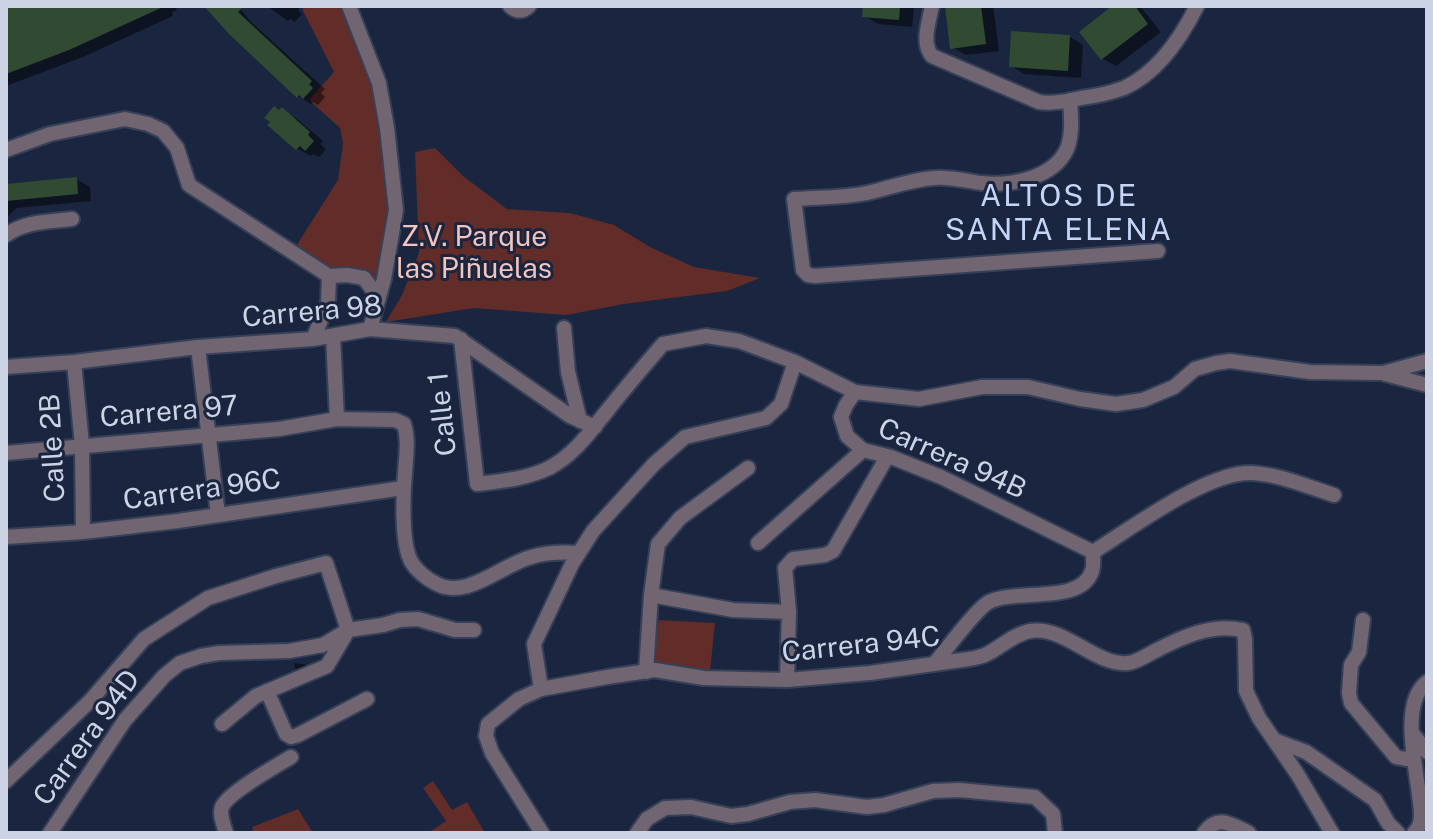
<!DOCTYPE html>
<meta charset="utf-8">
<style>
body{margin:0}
#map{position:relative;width:1433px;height:839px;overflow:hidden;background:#1a253f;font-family:"Public Sans",sans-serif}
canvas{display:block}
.frame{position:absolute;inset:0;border:8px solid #cbd3e4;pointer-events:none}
</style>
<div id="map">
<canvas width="1433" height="839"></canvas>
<div class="frame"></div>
</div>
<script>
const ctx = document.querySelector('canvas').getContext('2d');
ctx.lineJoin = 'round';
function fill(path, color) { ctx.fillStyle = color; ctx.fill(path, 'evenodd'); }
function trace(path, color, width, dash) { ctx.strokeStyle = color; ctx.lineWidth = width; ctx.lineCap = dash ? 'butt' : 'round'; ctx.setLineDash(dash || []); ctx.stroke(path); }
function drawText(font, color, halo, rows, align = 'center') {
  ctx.font = font + ' "Public Sans",sans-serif'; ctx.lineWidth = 6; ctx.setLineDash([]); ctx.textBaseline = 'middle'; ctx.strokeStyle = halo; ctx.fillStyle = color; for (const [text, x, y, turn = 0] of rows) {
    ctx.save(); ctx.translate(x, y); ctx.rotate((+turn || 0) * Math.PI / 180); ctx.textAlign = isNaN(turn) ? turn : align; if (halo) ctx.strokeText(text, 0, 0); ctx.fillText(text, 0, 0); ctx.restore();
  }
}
fill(new Path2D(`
 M 303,6 L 347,6 L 374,79 L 394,210 L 378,294 L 365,278 L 330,275 L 293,251 L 338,180 L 343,143 L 340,128 L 309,100 L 334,72 L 303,11 Z
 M 435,148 L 463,176 L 507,209 L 570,213 L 614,225 L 650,247 L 694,267 L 760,278 L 727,291 L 624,304 L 566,315 L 474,308 L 386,322 L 402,295 L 419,253 L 415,152 Z
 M 659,620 L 715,623 L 710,672 L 651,662 Z
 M 433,781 L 452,810 L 467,802 L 485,833 L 428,833 L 446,821 L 423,788 Z
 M 298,809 L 313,833 L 254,833 L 252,827 Z`), '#622c28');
fill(new Path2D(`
 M 14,6 L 175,6 L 177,10 L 172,12 L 173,16 L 83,57 L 6,86 L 6,9 Z
 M 206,6 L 238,6 L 251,22 L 325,89 L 321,93 L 325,97 L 318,105 L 313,102 L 311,104 L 298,96 Z
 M 267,6 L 301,6 L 298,10 L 302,14 L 295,22 L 290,19 L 288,21 Z
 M 865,6 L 914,6 L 912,27 L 878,24 L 865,16 Z
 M 947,6 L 993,6 L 999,51 L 966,55 L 952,47 Z
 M 1116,6 L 1140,6 L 1161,32 L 1116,66 L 1103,59 Z
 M 1070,37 L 1083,45 L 1081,78 L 1024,74 L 1011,66 Z
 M 282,110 L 296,118 L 323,141 L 320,144 L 326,149 L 320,157 L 313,154 L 311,156 L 298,149 L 270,125 Z
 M 76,179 L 90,187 L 91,201 L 17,208 L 6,218 L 6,186 Z
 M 294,663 L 308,665 L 310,666 L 298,671 L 295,668 Z`), '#0007');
fill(new Path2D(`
 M 12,6 L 165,6 L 69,50 L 6,74 L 6,8 Z
 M 204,6 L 244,6 L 238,12 L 312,81 L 309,84 L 313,88 L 303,99 L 299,95 L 297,98 L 229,34 Z
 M 863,6 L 900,6 L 899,20 L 862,17 Z
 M 945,6 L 981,6 L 986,44 L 950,49 Z
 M 1112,6 L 1135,6 L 1148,24 L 1101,60 L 1079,32 Z
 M 1011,31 L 1070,35 L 1068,71 L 1009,67 Z
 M 274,106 L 279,110 L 282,107 L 310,132 L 308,135 L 314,141 L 305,151 L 300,146 L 296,150 L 267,125 L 270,122 L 264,118 Z
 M 77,177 L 78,194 L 6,201 L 6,184 Z`), '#314b33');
const minor = new Path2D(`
 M 349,6 L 379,83 L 387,128 L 396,210 L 384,279 L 370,329
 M 510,6 C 516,12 523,12 529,6
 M 932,6 C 929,22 921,43 932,56 L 1039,102 C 1053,104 1067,101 1081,98 C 1096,96 1110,93 1124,88 C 1157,73 1181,38 1197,6
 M 1070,100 C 1071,116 1073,134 1067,149 C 1053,179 1010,186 981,183 C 965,181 949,176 933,178 C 910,180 889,188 867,193 C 844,198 818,197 794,199 L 803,270 L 808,275 L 815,276 L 1158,251
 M 6,150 L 50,134 L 125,119 L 148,124 L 163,131 L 177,148 L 189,185 L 329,276 L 347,275 L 364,278 L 378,297
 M 6,235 C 26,221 48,222 72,219
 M 564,328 L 568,372 L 580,421
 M 333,336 L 337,419
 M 313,339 L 328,303 L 329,276
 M 461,339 L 477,484 C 502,481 526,479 549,468 C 574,455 590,432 607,411 C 625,388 644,366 663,344 L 706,336 L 739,341 L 795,362 L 855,392 L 919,399 L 982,387 L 1028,387 L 1080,399 L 1116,404 L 1143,400 L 1174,387 L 1195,369 L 1216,363 L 1230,361 L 1310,372 L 1383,373 L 1427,361
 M 198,347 L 218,515
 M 74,362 L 82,445 L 83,532
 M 6,367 L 74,362 L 198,347 L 313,339 L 370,329 L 455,336 L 570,416 L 595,427
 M 1385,374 L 1427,385
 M 855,392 L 846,405 L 841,417 L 847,436 L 863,450 L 891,457 L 941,477 L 1093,552
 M 6,453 L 279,429 L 337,419 L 395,420 L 404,424 C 409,440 406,456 405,473 C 403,493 401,546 412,563 C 417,571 427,579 435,583 C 466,601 501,565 531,557 C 547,552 562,552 579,553
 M 6,537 L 83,532 L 178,521 L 403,488
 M 758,543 L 863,450
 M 1093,552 C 1132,528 1206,472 1251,473 C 1279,474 1308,487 1334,495
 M 651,595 L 733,610 L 789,612
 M 1363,620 L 1359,652 L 1351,665 L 1349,693 L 1351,703 L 1396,757 L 1406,759 L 1413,756
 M 935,663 C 945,651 978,607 989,602 C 1017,588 1081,605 1092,571 C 1094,566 1093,558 1093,552
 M 646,672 L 651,595 L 658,544 L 680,518 L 748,468
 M 787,680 L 789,612 L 785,568 L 793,559 L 825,555 L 833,551 L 887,457
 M 541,689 L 534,644 L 572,564 L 593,531 L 654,464 L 685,437 L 766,418 L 781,404 L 795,362
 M 267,691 L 286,734 L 291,737 L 298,735 L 367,699
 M 222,724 L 256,696 L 327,666 L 346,634
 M 1413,734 L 1427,752
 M 1274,740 L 1306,752 L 1375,800 L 1388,823 L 1398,833
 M 6,781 L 90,701 L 144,639 L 208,598 L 276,576 L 326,563 L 348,630
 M 50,833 L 125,720 L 164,676 L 180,663 L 201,656 L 219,653 L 289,651 L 323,645 L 348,630 L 383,625 L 400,620 L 418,619 L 455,630 L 474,630
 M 226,833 C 224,825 219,815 222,807 C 228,793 276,766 291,757
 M 542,833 L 492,753 L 486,736 L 488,724 L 519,699 L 541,689 L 607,677 L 655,670 L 704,678 L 787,680 L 870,673 L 969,659 C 975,658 981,657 987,654 C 1001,647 1014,634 1030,631 C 1064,625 1095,666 1128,663 C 1137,662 1147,655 1155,651 C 1182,637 1212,623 1243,630 L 1245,639 L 1246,691 L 1259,718 L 1298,775 L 1332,833
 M 637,833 L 647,819 L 665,808 L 691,807 L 731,816 L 748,814 L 790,802 L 815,800 L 867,807 L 884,805 L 933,791 L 959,790 L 1035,797 L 1053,814 L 1055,833
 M 1204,833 C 1218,814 1231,824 1249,833
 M 1414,833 C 1419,828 1421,823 1421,816 C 1421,783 1396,705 1427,682`);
trace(minor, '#364159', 18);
trace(minor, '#706570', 14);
drawText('28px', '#f3c4be', '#1a253f', [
 ["Z.V. Parque",474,237],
 ["las Piñuelas",474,269]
]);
drawText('28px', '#cbd3e4', '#1a253f', [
 ["Carrera 98",312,312,-5],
 ["Carrera 97",169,412,-5],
 ["Calle 1",443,414,-96],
 ["Calle 2B",53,448,-93],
 ["Carrera 94B",952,459,24],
 ["Carrera 96C",202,490,-8],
 ["Carrera 94C",861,645,-6],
 ["Carrera 94D",87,738,-54]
]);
ctx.letterSpacing = '2px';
drawText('30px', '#c5d5f8', '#1a253f', [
 ["ALTOS DE",1059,197],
 ["SANTA ELENA",1059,231]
]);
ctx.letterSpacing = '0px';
</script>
